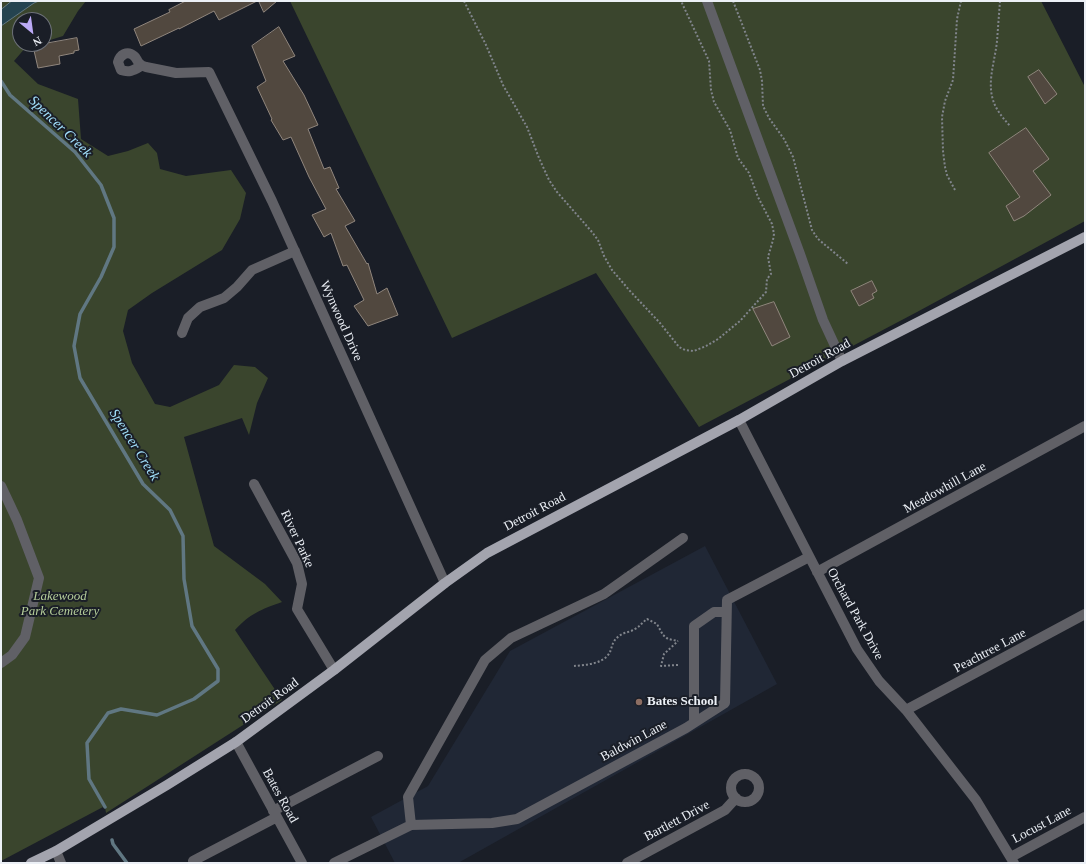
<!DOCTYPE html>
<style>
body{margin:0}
#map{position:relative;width:1086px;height:864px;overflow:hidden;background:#1a1e27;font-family:"Times New Roman",serif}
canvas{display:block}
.frame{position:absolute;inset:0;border:2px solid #ecf0f6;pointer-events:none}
.north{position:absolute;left:12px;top:12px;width:40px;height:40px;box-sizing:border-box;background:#1a1e27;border:1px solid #6e727a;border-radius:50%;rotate:151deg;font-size:11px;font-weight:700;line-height:16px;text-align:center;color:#ecf0f6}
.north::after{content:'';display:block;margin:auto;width:14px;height:18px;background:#bcaaf6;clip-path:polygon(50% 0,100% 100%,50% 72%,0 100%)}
</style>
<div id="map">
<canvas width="1086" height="864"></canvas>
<div class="frame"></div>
<div class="north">N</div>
</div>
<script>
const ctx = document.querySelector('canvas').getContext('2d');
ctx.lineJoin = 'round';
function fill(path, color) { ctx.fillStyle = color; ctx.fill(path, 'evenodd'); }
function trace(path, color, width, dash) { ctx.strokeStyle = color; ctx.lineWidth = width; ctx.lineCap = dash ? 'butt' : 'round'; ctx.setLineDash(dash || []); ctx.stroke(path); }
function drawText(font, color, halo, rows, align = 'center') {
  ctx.font = font + ' "Times New Roman",serif'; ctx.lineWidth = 4; ctx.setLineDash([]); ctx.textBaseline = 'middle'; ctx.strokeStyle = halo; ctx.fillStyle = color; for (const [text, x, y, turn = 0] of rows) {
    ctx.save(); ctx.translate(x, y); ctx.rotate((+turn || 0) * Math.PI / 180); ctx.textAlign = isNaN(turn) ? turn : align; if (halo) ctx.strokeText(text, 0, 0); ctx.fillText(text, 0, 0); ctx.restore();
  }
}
fill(new Path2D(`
 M 705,546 L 777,684 L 458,863 L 395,863 L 371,817 L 428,786 L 510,651 Z`), '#202735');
fill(new Path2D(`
 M 1,1 L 86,1 L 78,11 L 63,36 L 44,42 L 44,20 L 20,20 L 20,44 L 36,44 L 26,47 L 14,61 L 38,84 L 78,99 L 81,139 L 108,156 L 128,151 L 148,143 L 157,153 L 160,169 L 186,176 L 231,170 L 246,193 L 240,219 L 222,250 L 152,293 L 128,310 L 123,331 L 132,363 L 155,404 L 170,407 L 219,385 L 234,365 L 255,367 L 268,378 L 257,403 L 249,435 L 242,418 L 184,437 L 214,546 L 265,584 L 282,602 C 260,610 251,613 235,630 L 282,700 L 106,813 L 105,807 L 95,790 L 103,807 L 1,861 Z
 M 290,1 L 1041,1 L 1085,87 L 1085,221 L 917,312 L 699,427 L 596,273 L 452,338 Z`), '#3a452d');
const water = new Path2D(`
 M 12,1 L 39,1 L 34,3 L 1,26 L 1,10 Z`);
fill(water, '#244350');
trace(water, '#607782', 1);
trace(new Path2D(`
 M 1,81 L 10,95 L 75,152 L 101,185 L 114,218 L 114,247 L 101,277 L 80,314 L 74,346 L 80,378 L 143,484 L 170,510 L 183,536 L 184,579 L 192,626 L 218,669 L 218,681 L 194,699 L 157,715 L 121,709 L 108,713 L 87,743 L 89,779 L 105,807
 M 112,840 L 113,844 L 127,863`), '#607782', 3.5);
const building = new Path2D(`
 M 186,1 L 257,1 L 219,20 L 214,11 L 179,29 L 179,28 L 141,46 L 134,29 L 170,12 L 169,10 Z
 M 259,1 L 277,1 L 264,12 Z
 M 279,27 L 295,56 L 283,61 L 304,95 L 318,125 L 308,129 L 324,169 L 330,167 L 339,188 L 336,189 L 355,221 L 345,226 L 367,264 L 368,263 L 377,294 L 387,288 L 398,315 L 368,326 L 354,306 L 364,300 L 347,265 L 343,266 L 331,233 L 324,237 L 312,215 L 326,209 L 309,177 L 291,137 L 283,140 L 271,120 L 272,119 L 257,87 L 266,81 L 252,46 Z
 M 77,38 L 79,50 L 74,51 L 74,53 L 59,56 L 60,64 L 38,68 L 33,46 Z
 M 1039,70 L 1057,94 L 1045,104 L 1028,77 Z
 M 1026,128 L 1049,159 L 1033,171 L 1051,195 L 1024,216 L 1014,221 L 1006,206 L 1020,197 L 989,153 Z
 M 872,281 L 877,291 L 872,294 L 874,298 L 859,306 L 851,291 Z
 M 774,302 L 790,337 L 772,346 L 753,309 Z`);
fill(building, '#51483f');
trace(building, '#90867d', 1);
trace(new Path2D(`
 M 464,1 L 486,45 L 503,85 L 527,127 L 539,158 L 549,180 L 557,192 L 592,232 L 598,240 L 604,256 L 612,270 L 630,291 L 660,323 L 679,347 L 685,350 L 694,351 L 706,346 L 718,339 L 740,321 L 766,292 L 767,279 L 771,274 L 768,257 L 773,240 L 774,234 L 772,224 L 758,197 L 749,173 L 738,158 L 730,130 L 714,102 L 711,90 L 709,61 L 681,1
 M 733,1 L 760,70 L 762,81 L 763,106 L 769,118 L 784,139 L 793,157 L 812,230 L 818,239 L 848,264
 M 1000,1 C 999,14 998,28 997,41 C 995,61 987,81 993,100 C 996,110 1003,118 1010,126
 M 955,190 L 947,175 L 945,167 L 943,151 L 942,117 L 945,101 L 953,80 L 957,19 L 961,1
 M 678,665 L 661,666 L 664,654 L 678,641
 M 574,666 C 585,665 601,664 608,655 C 613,649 610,643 619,636 C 624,632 631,632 635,629 C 640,626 643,622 647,619 L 657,624 L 663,635 L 668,639 L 678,641`), '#81858c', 2, [2, 2]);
trace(new Path2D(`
 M 707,1 L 800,254 L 823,320 L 842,361
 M 141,66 C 134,70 130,73 121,70 L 118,62 C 120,55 127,50 134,56 C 137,58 137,62 140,64 C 142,66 143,66 146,67 L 176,73 L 209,72 L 272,201 L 445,583
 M 182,333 L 188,318 L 200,307 L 224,298 L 237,287 L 252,270 L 295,251
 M 739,420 L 857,649 L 879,681 L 906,710 L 976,800 L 1014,863
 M 254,484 L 297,563 L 302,584 L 297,609 L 334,670
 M 1,486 L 17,520 L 39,578 L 25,637 L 12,655 L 1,663
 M 817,572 L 1085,426
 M 906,710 L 1085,614
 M 694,723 L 694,626 L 714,612 L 726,612
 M 236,742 L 302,863
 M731 788a14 14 0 1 1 28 0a14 14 0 1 1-28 0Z
 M 273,811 L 378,756
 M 411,825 L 408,797 L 485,660 L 511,638 L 604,594 L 683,538
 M 56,851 L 61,863
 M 1011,857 L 1085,817
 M 193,861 L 277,817
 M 334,863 L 411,825 L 492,823 L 517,819 L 686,728 L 725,703 L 727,600 L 809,557
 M 627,863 L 725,810 L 736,798`), '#606066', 10);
trace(new Path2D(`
 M 31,863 L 56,851 L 167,785 L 236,742 L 334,670 L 445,583 L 487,553 L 739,420 L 842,361 L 1085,237`), '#a3a4ae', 10);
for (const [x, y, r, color] of [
 [639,702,4,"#8d6e63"]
]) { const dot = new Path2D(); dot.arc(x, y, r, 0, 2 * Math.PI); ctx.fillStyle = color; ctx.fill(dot); trace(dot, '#1a1e27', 1.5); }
drawText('13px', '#ecf0f6', '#1a1e27', [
 ["Wynwood Drive",341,321,66],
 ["Detroit Road",820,359,-29],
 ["Meadowhill Lane",945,488,-29],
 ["Detroit Road",535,512,-28],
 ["River Parke",297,539,65],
 ["Orchard Park Drive",855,614,61],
 ["Peachtree Lane",990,651,-28],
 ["Detroit Road",270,701,-36],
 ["Baldwin Lane",634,741,-28],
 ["Bates Road",280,796,61],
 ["Bartlett Drive",677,821,-28],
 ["Locust Lane",1042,825,-28]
]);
drawText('italic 13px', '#b5cd9a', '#1a1e27', [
 ["Lakewood",60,597],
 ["Park Cemetery",60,612]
]);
drawText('bold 13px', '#ecf0f6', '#1a1e27', [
 ["Bates School",647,702]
], 'left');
drawText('italic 14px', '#a2e0fc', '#1a1e27', [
 ["Spencer Creek",60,127,44],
 ["Spencer Creek",134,445,58]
]);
</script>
